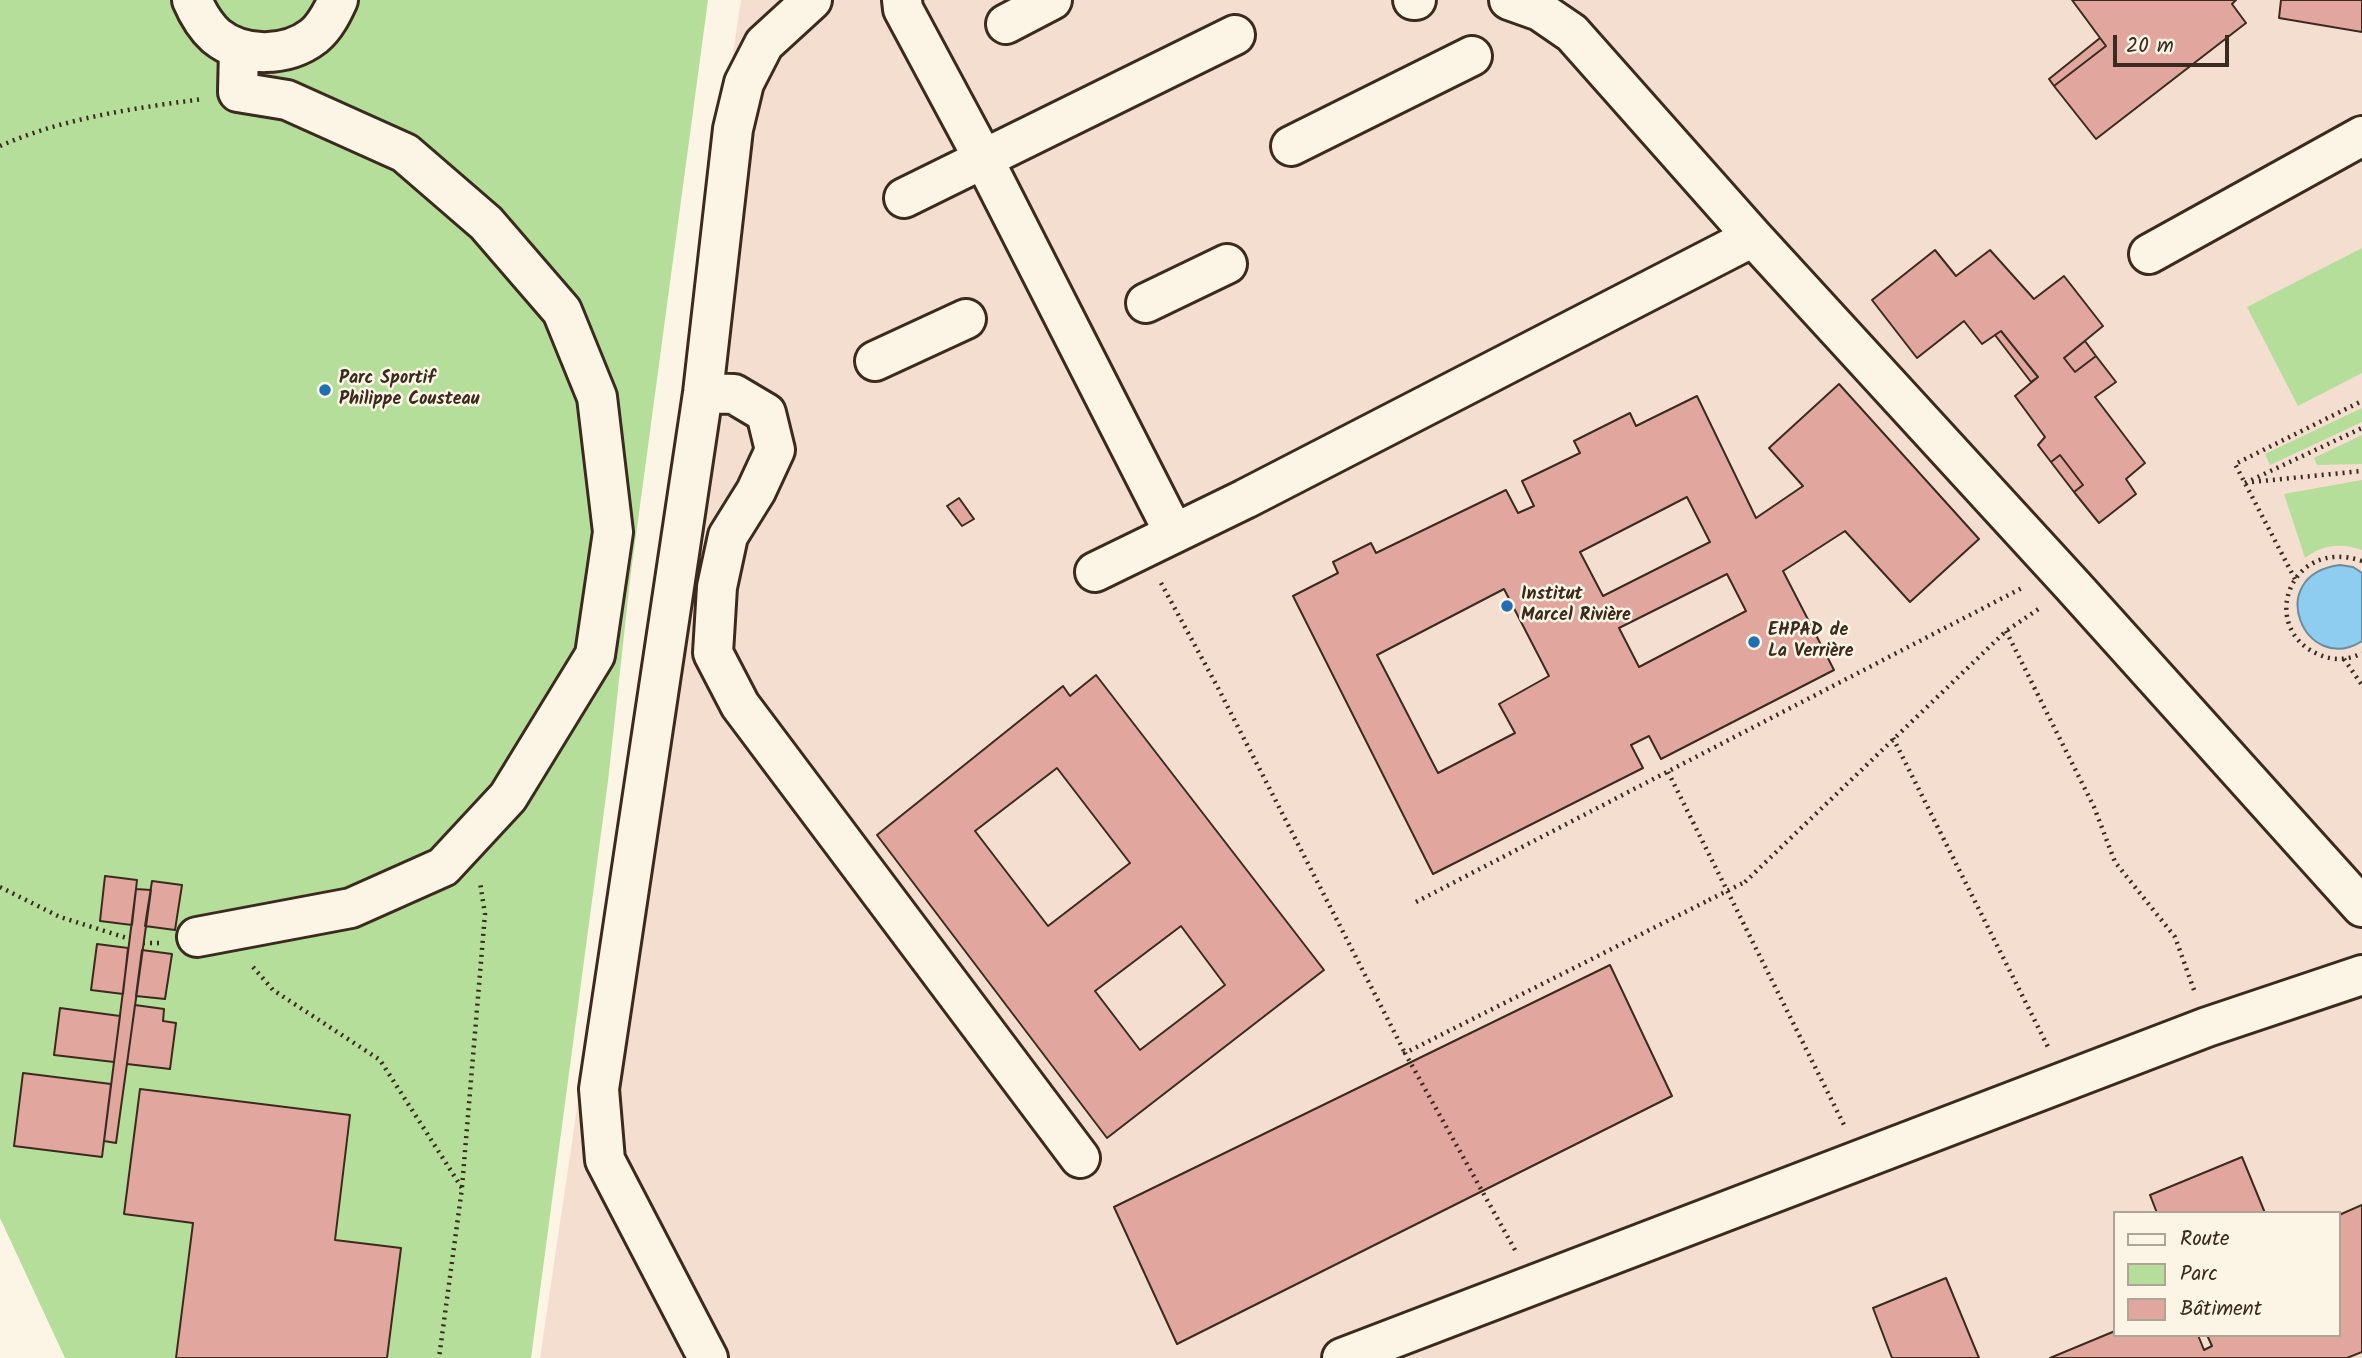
<!DOCTYPE html>
<meta charset="utf-8">
<style>
body{margin:0}
#map{position:relative;width:2362px;height:1358px;overflow:hidden;background:#fcf5e5;font-family:Kalam,sans-serif}
canvas{display:block}
.legend{position:absolute;left:2113px;top:1211px;width:228px;height:126px;box-sizing:border-box;background:#fcf5e5;border:2px solid #afa495;margin:0;padding:9px 12px;list-style:none;font-size:21px;color:#3b2a1e}
.legend li{display:flex;align-items:center;gap:14px;height:35px}
.legend b{width:35px;border:2px solid #afa495}
.scale{position:absolute;left:2113px;top:35px;width:116px;height:32px;box-sizing:border-box;border:4px solid #3b2a1e;border-top:0;padding-left:9px;font-size:21px;line-height:24px;white-space:nowrap;color:#3b2a1e;-webkit-text-stroke:5px #fcf5e5;paint-order:stroke}
</style>
<div id="map">
<canvas width="2362" height="1358"></canvas>
<ul class="legend">
<li><b style="height:9px;background:#fcf5e5"></b>Route</li>
<li><b style="height:19px;background:#b4de9a"></b>Parc</li>
<li><b style="height:19px;background:#e1a79e"></b>Bâtiment</li>
</ul>
<div class="scale">20 m</div>
</div>
<script>
const ctx = document.querySelector('canvas').getContext('2d');
ctx.lineJoin = 'round';
function fill(path, color) { ctx.fillStyle = color; ctx.fill(path, 'evenodd'); }
function trace(path, color, width, dash) { ctx.strokeStyle = color; ctx.lineWidth = width; ctx.lineCap = dash ? 'butt' : 'round'; ctx.setLineDash(dash || []); ctx.stroke(path); }
function drawText(font, color, halo, rows, align = 'center') {
  ctx.font = font + ' Kalam,sans-serif'; ctx.lineWidth = 5; ctx.setLineDash([]); ctx.textBaseline = 'middle'; ctx.strokeStyle = halo; ctx.fillStyle = color; for (const [text, x, y, turn = 0] of rows) {
    ctx.save(); ctx.translate(x, y); ctx.rotate((+turn || 0) * Math.PI / 180); ctx.textAlign = isNaN(turn) ? turn : align; if (halo) ctx.strokeText(text, 0, 0); ctx.fillText(text, 0, 0); ctx.restore();
  }
}
fill(new Path2D(`
 M 741,0 L 2362,0 L 2362,1358 L 540,1358 ZM 2115,1213 L 2339,1213 L 2339,1335 L 2115,1335 Z`), '#f4ded0');
fill(new Path2D(`
 M 0,0 L 708,0 L 630,580 L 608,781 L 531,1358 L 65,1358 L 0,1218 Z
 M 2362,248 L 2362,373 L 2298,406 L 2247,307 Z
 M 2362,408 L 2362,422 L 2270,465 L 2265,454 Z
 M 2362,435 L 2362,464 L 2317,465 L 2314,458 Z
 M 2362,480 L 2362,550 C 2341,543 2323,544 2305,558 L 2284,494 Z`), '#b4de9a');
const water = new Path2D(`
 M 2340,565 L 2353,567 L 2362,573 L 2362,641 C 2305,677 2262,575 2340,565 Z`);
fill(water, '#8ecdef');
trace(water, '#6d8c9b', 2);
const building = new Path2D(`
 M 2072,0 L 2236,0 L 2232,4 L 2246,23 L 2096,139 L 2054,86 L 2106,46 Z
 M 2281,0 L 2362,0 L 2362,32 L 2279,18 Z
 M 2100,38 L 2106,46 L 2054,86 L 2049,79 Z
 M 1935,250 L 1956,276 L 1990,250 L 2034,299 L 2064,276 L 2103,326 L 2064,358 L 2075,372 L 2096,356 L 2116,382 L 2095,397 L 2145,463 L 2126,479 L 2136,494 L 2099,523 L 2074,492 L 2083,485 L 2060,455 L 2051,462 L 2038,445 L 2045,437 L 2015,396 L 2038,377 L 2001,331 L 1982,344 L 1964,321 L 1917,358 L 1872,300 Z
 M 2001,331 L 2038,377 L 2031,382 L 1995,335 Z
 M 2085,341 L 2096,356 L 2075,372 L 2064,358 Z
 M 1839,384 L 1979,539 L 1910,602 L 1845,531 L 1783,571 L 1834,670 L 1661,759 L 1649,736 L 1631,745 L 1643,768 L 1433,874 L 1293,596 L 1338,573 L 1333,562 L 1371,543 L 1376,553 L 1506,490 L 1518,513 L 1534,506 L 1522,481 L 1580,453 L 1574,441 L 1630,413 L 1636,426 L 1697,396 L 1756,518 L 1803,486 L 1769,448 ZM 1687,497 L 1710,542 L 1603,596 L 1580,552 ZM 1727,574 L 1746,611 L 1639,667 L 1619,628 ZM 1504,589 L 1549,676 L 1499,704 L 1515,733 L 1438,773 L 1377,655 Z
 M 2060,455 L 2083,485 L 2074,492 L 2051,462 Z
 M 959,498 L 974,519 L 962,526 L 947,506 Z
 M 1096,675 L 1324,970 L 1107,1138 L 877,835 L 1063,686 L 1070,696 ZM 1057,768 L 1130,863 L 1048,926 L 975,831 ZM 1181,926 L 1225,985 L 1140,1050 L 1095,991 Z
 M 105,876 L 137,880 L 132,925 L 100,921 Z
 M 152,881 L 182,885 L 175,930 L 145,926 Z
 M 136,889 L 151,890 L 116,1143 L 104,1141 Z
 M 97,944 L 128,948 L 123,994 L 91,990 Z
 M 142,950 L 172,954 L 165,999 L 136,996 Z
 M 1610,965 L 1672,1096 L 1177,1344 L 1114,1207 Z
 M 135,1005 L 164,1009 L 163,1021 L 176,1023 L 170,1069 L 127,1064 Z
 M 60,1008 L 120,1016 L 114,1062 L 54,1055 Z
 M 23,1073 L 111,1084 L 102,1157 L 14,1146 Z
 M 140,1089 L 350,1115 L 335,1240 L 401,1248 L 387,1358 L 176,1358 L 193,1223 L 124,1214 Z
 M 2242,1157 L 2265,1213 L 2157,1213 L 2150,1195 Z
 M 2362,1205 L 2362,1352 L 2347,1358 L 2050,1358 L 2115,1331 L 2115,1335 L 2198,1335 L 2204,1350 L 2212,1346 L 2207,1335 L 2339,1335 L 2339,1215 Z
 M 1946,1278 L 1979,1358 L 1892,1358 L 1873,1308 Z`);
fill(building, '#e1a79e');
trace(building, '#3b2a1e', 2);
const minor = new Path2D(`
 M 192,0 C 198,14 205,26 216,36 C 243,58 287,57 314,36 C 325,27 332,13 338,0
 M 902,0 L 903,9 L 983,158 L 1174,533
 M 1413,0 L 1416,0
 M 1509,0 L 1540,11 L 1572,33 L 1753,237 L 2073,586 L 2362,907
 M 1006,24 L 1052,0
 M 1291,146 L 1472,56
 M 904,198 L 1235,35
 M 2149,254 L 2362,136
 M 1146,303 L 1227,264
 M 875,361 L 966,319
 M 703,393 L 734,394 L 766,413 L 775,450 L 756,491 L 728,536 L 717,587 L 713,653 L 740,705 L 1080,1158
 M 1095,572 L 1245,499 L 1753,237
 M 197,937 L 351,908 L 443,867 L 508,797 L 595,655 L 613,532 L 597,397 L 562,311 L 486,223 L 405,153 L 287,100 L 238,92 L 239,49
 M 708,1358 L 605,1160 L 599,1089 L 703,393 L 733,129 L 744,83 L 764,44 L 812,0
 M 1342,1358 L 2207,1027 L 2362,975`);
trace(minor, '#3b2a1e', 44);
trace(new Path2D(`
 M 0,146 C 63,118 135,108 203,99
 M 2252,482 L 2362,471
 M 2245,483 L 2362,428
 M 2362,561 C 2289,536 2257,630 2320,655 C 2334,661 2349,660 2362,653
 M 2295,579 L 2235,464 L 2362,401
 M 1161,583 L 1217,686 L 1405,1053
 M 2006,631 L 2094,807 L 2115,862 L 2175,937 L 2194,990
 M 2344,659 L 2362,685
 M 1893,738 L 2048,1047
 M 1668,772 L 1844,1125
 M 1745,882 L 2006,631 L 2040,608
 M 0,887 L 60,917 L 130,939
 M 1416,902 L 2022,588
 M 143,943 L 160,943
 M 253,967 L 273,990 L 380,1060 L 462,1188 L 439,1358
 M 462,1187 L 485,914 L 480,882
 M 1515,1250 L 1405,1053 L 1709,900`), '#3b2a1e', 4.5, [2, 5]);
trace(minor, '#fcf5e5', 38);
trace(new Path2D(`
 M 1709,900 L 1745,882`), '#3b2a1e', 4.5, [2, 5]);
for (const [x, y, r, color] of [
 [325,390,7,"#1f6fb2"],
 [1507,606,7,"#1f6fb2"],
 [1754,642,7,"#1f6fb2"]
]) { const dot = new Path2D(); dot.arc(x, y, r, 0, 2 * Math.PI); ctx.fillStyle = color; ctx.fill(dot); trace(dot, '#fcf5e5', 2.5); }
drawText('bold 18px', '#3b2a1e', '#fcf5e5', [
 ["Parc Sportif",339,380],
 ["Philippe Cousteau",339,401],
 ["Institut",1521,596],
 ["Marcel Rivière",1521,617],
 ["EHPAD de",1768,632],
 ["La Verrière",1768,653]
], 'left');
</script>
